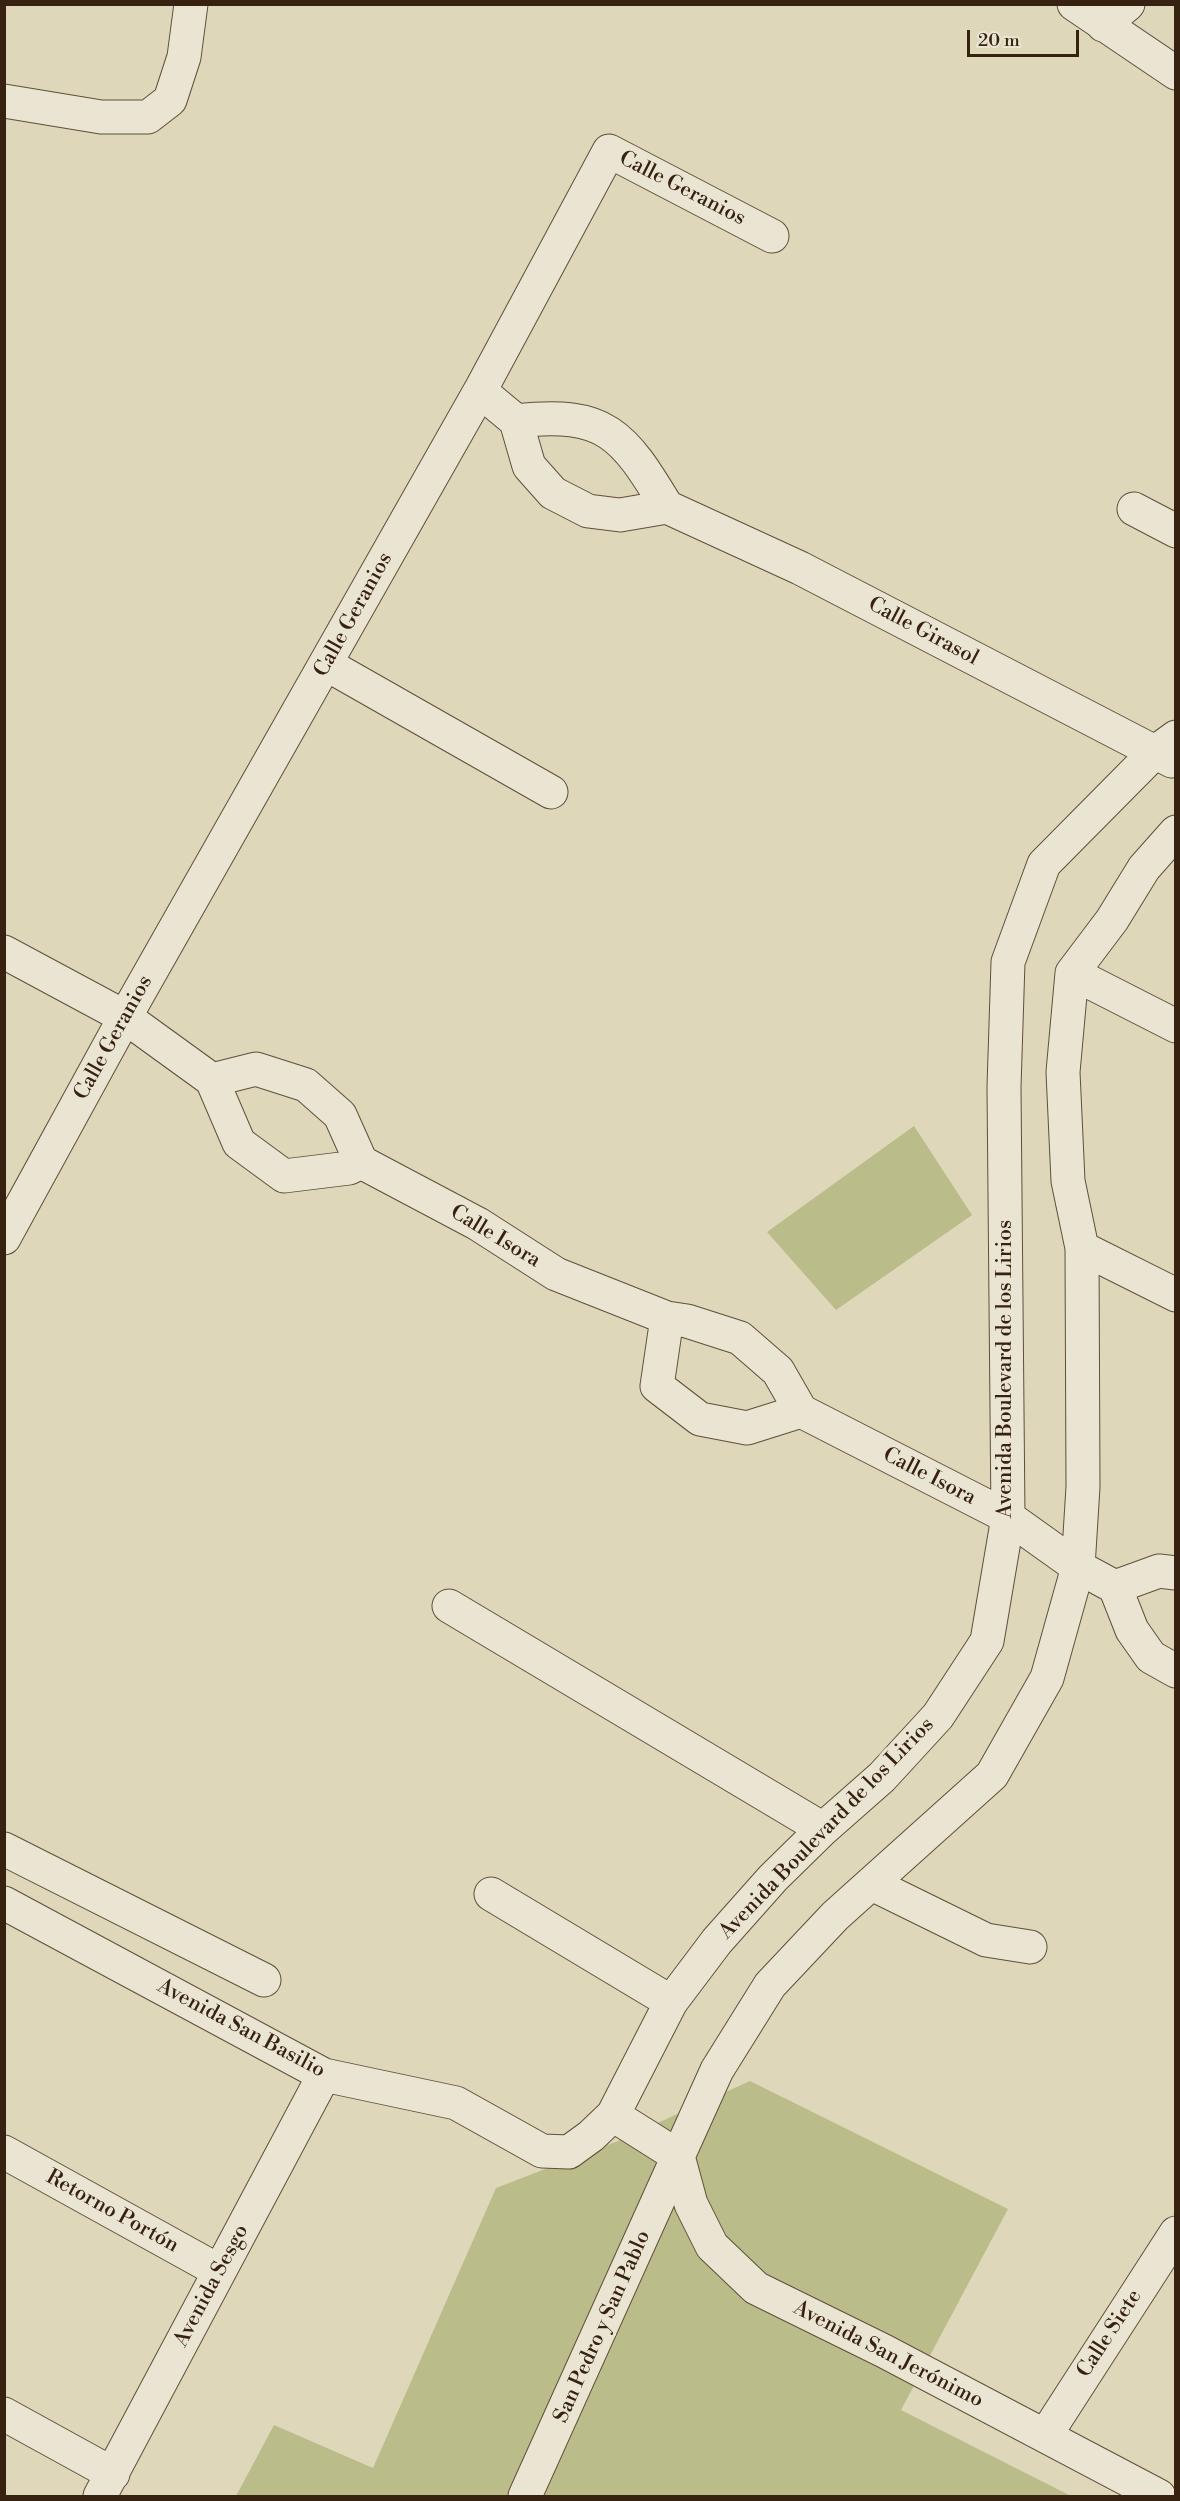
<!DOCTYPE html>
<meta charset="utf-8">
<style>
body{margin:0}
#map{position:relative;width:1180px;height:2501px;overflow:hidden;background:#dfd7b9;font-family:"Libre Bodoni",serif}
canvas{display:block}
.frame{position:absolute;inset:0;border:6px solid #372110;pointer-events:none}
.scale{position:absolute;left:967px;top:30px;width:112px;height:27px;box-sizing:border-box;border:3px solid #372110;border-top:0;padding-left:8px;font-size:18px;line-height:21px;white-space:nowrap;color:#372110;-webkit-text-stroke:4px #eae5d2;paint-order:stroke}
</style>
<div id="map">
<canvas width="1180" height="2501"></canvas>
<div class="frame"></div>
<div class="scale">20 m</div>
</div>
<script>
const ctx = document.querySelector('canvas').getContext('2d');
ctx.lineJoin = 'round';
function fill(path, color) { ctx.fillStyle = color; ctx.fill(path, 'evenodd'); }
function trace(path, color, width, dash) { ctx.strokeStyle = color; ctx.lineWidth = width; ctx.lineCap = dash ? 'butt' : 'round'; ctx.setLineDash(dash || []); ctx.stroke(path); }
function drawText(font, color, halo, rows, align = 'center') {
  ctx.font = font + ' "Libre Bodoni",serif'; ctx.lineWidth = 6; ctx.setLineDash([]); ctx.textBaseline = 'middle'; ctx.strokeStyle = halo; ctx.fillStyle = color; for (const [text, x, y, turn = 0] of rows) {
    ctx.save(); ctx.translate(x, y); ctx.rotate((+turn || 0) * Math.PI / 180); ctx.textAlign = isNaN(turn) ? turn : align; if (halo) ctx.strokeText(text, 0, 0); ctx.fillText(text, 0, 0); ctx.restore();
  }
}
fill(new Path2D(`
 M 914,1126 L 972,1215 L 836,1310 L 767,1232 Z
 M 750,2081 L 1008,2209 L 901,2410 L 1071,2496 L 236,2496 L 274,2425 L 373,2468 L 496,2188 L 618,2141 Z`), '#babc8a');
const street = new Path2D(`
 M 1074,4 L 1176,73
 M 1103,25 L 1128,4
 M 4,101 L 101,117 L 148,117 L 170,100 L 184,57 L 191,4
 M 480,391 L 516,421 L 529,466 L 553,493 L 588,511 L 620,515 L 667,507 L 800,568 L 1172,761
 M 516,421 C 606,411 623,434 667,507
 M 1134,509 L 1176,531
 M 326,664 L 551,792
 M 4,952 L 125,1017 L 212,1080 L 256,1069 L 306,1085 L 340,1115 L 361,1162 L 478,1224 L 556,1274 L 667,1318 L 687,1321 L 740,1338 L 778,1371 L 801,1411 L 1008,1517 L 1078,1567 L 1115,1587
 M 1072,973 L 1176,1026
 M 212,1080 L 239,1143 L 284,1176 L 349,1168 L 361,1162
 M 4,1238 L 125,1017 L 480,391 L 609,151 L 772,236
 M 1082,1248 L 1176,1295
 M 667,1318 L 657,1386 L 700,1419 L 747,1428 L 801,1411
 M 1176,1573 L 1159,1571 L 1115,1587 L 1132,1630 L 1151,1657 L 1176,1671
 M 449,1606 L 823,1829
 M 4,1849 L 264,1980
 M 872,1884 L 986,1940 L 1030,1947
 M 491,1894 L 671,2002
 M 4,1903 L 324,2075 L 456,2103 L 542,2151 L 569,2152 L 591,2136 L 613,2115 L 671,2002 L 717,1941 L 773,1878 L 823,1829 L 882,1777 L 938,1716 L 987,1641 L 1008,1517 L 1004,1087 L 1008,962 L 1044,864 L 1154,753 L 1176,737
 M 613,2115 L 678,2156
 M 4,2152 L 219,2271
 M 678,2156 L 691,2204 L 712,2246 L 756,2288 L 884,2351 L 1159,2496
 M 4,2414 L 113,2474
 M 1045,2436 L 1176,2233
 M 100,2496 L 324,2075
 M 525,2496 L 717,2070 L 770,1985 L 835,1916 L 992,1775 L 1047,1678 L 1078,1567 L 1083,1487 L 1082,1248 L 1068,1181 L 1063,1072 L 1072,973 L 1112,920 L 1144,868 L 1176,832`);
trace(street, '#614e3a', 35);
trace(street, '#eae5d2', 33);
drawText('21px', '#372110', '#eae5d2', [
 ["Calle Geranios",682,189,27],
 ["Calle Geranios",354,615,-61],
 ["Calle Girasol",923,632,28],
 ["Calle Geranios",114,1038,-61],
 ["Calle Isora",495,1237,31],
 ["Avenida Boulevard de los Lirios",1006,1369,-90],
 ["Calle Isora",929,1477,27],
 ["Avenida Boulevard de los Lirios",827,1829,-46],
 ["Avenida San Basilio",241,2029,28],
 ["Retorno Portón",112,2212,29],
 ["Avenida Sesgo",212,2286,-62],
 ["San Pedro y San Pablo",603,2327,-66],
 ["Calle Siete",1110,2334,-57],
 ["Avenida San Jerónimo",888,2355,27]
]);
</script>
